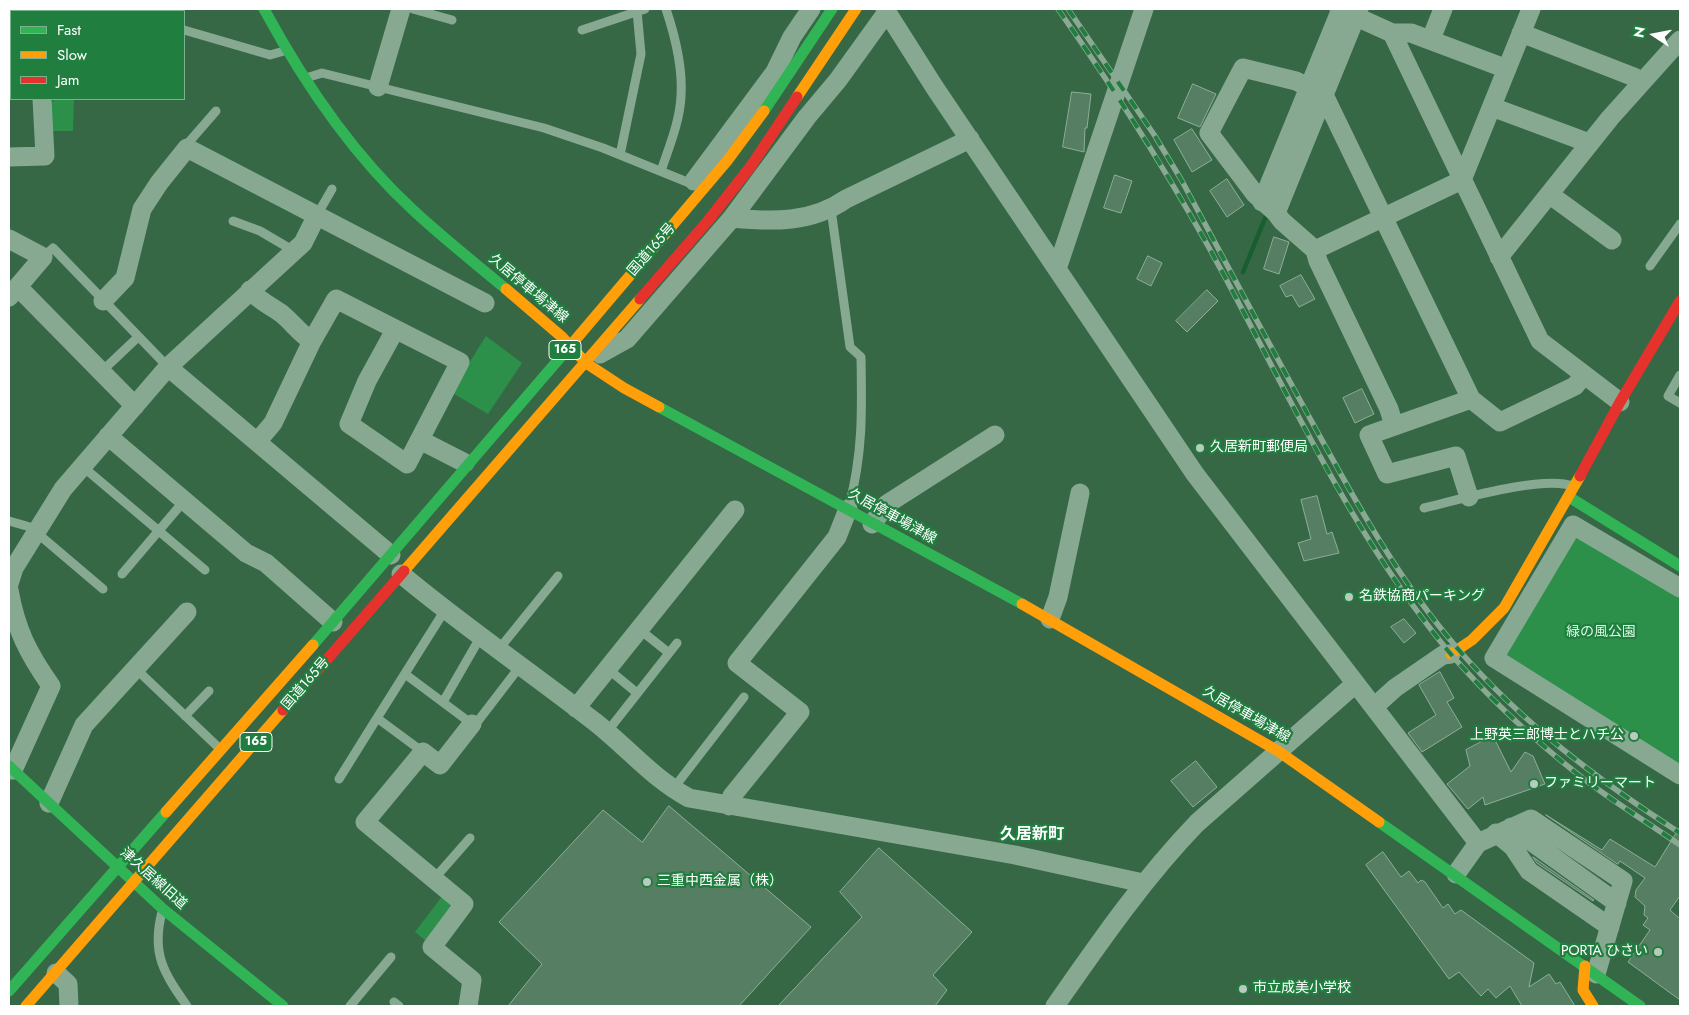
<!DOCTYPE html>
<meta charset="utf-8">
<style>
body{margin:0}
#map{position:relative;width:1689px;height:1015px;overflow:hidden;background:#366846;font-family:Jost,sans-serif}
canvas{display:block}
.frame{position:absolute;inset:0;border:10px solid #fff;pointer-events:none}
.legend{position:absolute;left:10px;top:10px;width:175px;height:90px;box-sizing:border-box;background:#207e3f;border:1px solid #79b28c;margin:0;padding:6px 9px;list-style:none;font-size:15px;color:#fff}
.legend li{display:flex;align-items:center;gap:10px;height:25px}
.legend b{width:25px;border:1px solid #79b28c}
.north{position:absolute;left:1629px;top:10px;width:50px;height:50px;-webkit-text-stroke:4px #207e3f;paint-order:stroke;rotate:281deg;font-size:14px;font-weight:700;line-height:20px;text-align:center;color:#fff}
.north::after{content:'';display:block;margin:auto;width:18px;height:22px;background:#fff;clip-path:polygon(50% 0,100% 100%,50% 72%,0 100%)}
</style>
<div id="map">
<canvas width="1689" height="1015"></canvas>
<div class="frame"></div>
<ul class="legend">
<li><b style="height:6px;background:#30b455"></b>Fast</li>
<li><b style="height:6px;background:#ff9f0a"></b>Slow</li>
<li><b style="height:6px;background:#e5322d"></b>Jam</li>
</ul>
<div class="north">N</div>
</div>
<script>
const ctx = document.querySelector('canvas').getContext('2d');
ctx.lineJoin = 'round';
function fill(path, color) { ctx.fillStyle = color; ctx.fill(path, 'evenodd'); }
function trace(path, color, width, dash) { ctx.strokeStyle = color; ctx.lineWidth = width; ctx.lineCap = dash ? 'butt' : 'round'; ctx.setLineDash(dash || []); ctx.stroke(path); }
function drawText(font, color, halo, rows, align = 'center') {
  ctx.font = font + ' Jost,"Noto Sans JP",sans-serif'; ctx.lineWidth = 4.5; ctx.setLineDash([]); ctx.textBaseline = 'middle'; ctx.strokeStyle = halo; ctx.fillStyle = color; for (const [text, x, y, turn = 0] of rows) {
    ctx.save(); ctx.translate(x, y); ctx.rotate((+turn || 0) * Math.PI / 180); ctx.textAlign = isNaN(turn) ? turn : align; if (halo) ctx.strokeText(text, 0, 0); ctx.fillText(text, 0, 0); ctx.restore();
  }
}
fill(new Path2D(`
 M 56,99 L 74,99 L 73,131 L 51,131 L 49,104 Z
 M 486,336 L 522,363 L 488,414 L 451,392 Z
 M 1573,525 L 1680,588 L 1680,775 L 1494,658 Z
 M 443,895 L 450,901 L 451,908 L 426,941 L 415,932 Z`), '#2c904b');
trace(new Path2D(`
 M 1243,272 L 1268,211`), '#185e30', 4.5);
const building = new Path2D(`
 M 1193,84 L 1216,94 L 1200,127 L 1178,118 Z
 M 1072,92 L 1091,94 L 1087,128 L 1085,128 L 1084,152 L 1063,147 Z
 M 1192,129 L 1212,160 L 1192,172 L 1174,140 Z
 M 1115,175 L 1132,181 L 1121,213 L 1104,208 Z
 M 1227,179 L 1244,205 L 1227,217 L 1210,191 Z
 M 1274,237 L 1289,242 L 1279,274 L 1264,269 Z
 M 1148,256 L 1162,263 L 1151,286 L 1137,279 Z
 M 1301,275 L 1315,299 L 1299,307 L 1292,295 L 1286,297 L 1280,286 Z
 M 1207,290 L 1218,301 L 1187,332 L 1176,321 Z
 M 1362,389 L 1374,414 L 1355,423 L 1343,398 Z
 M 1317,496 L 1327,534 L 1332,532 L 1339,553 L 1304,561 L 1298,543 L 1311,539 L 1301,500 Z
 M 1404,619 L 1416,633 L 1404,643 L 1391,627 Z
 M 1440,672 L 1454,698 L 1447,702 L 1462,727 L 1422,752 L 1408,733 L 1436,715 L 1419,685 Z
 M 1493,736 L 1511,772 L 1525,752 L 1533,756 L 1545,784 L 1485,805 L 1483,797 L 1468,809 L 1447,784 L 1470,766 L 1466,750 Z
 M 1196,761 L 1217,787 L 1193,807 L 1171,781 Z
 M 669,806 L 811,927 L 739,1006 L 508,1006 L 542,964 L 499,922 L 603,810 L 642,842 Z
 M 1546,815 L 1602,850 L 1610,839 L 1655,867 L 1680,827 L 1680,896 L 1670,910 L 1680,919 L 1680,1000 L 1628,962 L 1650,930 L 1643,925 L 1648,918 L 1644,915 L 1645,906 L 1635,897 L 1636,890 L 1645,878 L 1620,861 L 1618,864 Z
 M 879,848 L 972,932 L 933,975 L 947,990 L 935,1006 L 778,1006 L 862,917 L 840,892 Z
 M 1383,852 L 1401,877 L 1409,871 L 1418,883 L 1421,880 L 1425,882 L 1443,908 L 1448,904 L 1455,914 L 1461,910 L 1534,963 L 1529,987 L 1549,974 L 1556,984 L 1560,982 L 1575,1006 L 1522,1006 L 1510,986 L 1496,998 L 1488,989 L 1481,996 L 1459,972 L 1449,979 L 1366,865 Z
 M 1533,857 L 1594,900 L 1593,901 L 1537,863 Z`);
fill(building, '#567e62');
trace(building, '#8eae98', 1);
trace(new Path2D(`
 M 413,9 L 452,20
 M 184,30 L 270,55 L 284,51
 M 582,30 L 645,9
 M 306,78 L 322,73 L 544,128 L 603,148 L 692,184
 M 187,148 L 189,142 L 216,111
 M 620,155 L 641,54 L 637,11
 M 661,171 C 669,147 680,121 681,96 C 683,67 675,36 666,9
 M 831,209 L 850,347 L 861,357 C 862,411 863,453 849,506
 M 317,215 L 332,189
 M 233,221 L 260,231 L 294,251
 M 43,257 L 53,248 L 168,367
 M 1650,266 L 1680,224
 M 101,372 L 138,337
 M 1680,375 L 1668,396 L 1680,403
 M 82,466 L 205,570
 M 1424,508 C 1458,500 1542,475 1573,486
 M 9,521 L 30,527 L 103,589
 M 122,574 L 184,501
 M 639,629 L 669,653
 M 499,649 L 558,576
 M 135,668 L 218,747
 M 608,669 L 637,693
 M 405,674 L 472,724 L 478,721 L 521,665
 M 443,702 L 481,636
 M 185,716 L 209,691
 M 607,732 L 677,643
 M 423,752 L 377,718 L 445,610
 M 339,779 L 377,718
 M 673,789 L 744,697
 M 434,879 L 470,838
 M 162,912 C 151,954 164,973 187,1006
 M 394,1002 L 399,1006
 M 350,1006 L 391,957`), '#87a992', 9);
trace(new Path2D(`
 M 885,9 L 935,88 L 1195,474 L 1478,843 L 1456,874
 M 1339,9 L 1392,33 L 1540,341 L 1620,402
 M 1359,9 L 1276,213 L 1282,221 L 1315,250 L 1462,180 L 1531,9
 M 52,11 L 53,9
 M 9,15 L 11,15
 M 1392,33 L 1411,33 L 1507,69
 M 1521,33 L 1634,77 L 1642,82
 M 1431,39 L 1443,9
 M 378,87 L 401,9
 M 1492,107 L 1589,143
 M 9,157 L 45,156 L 42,99
 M 694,181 L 775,72 L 792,37 L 811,9
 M 1549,194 L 1612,240
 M 1262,202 L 1341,9
 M 1276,213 L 1255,194 L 1209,133 L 1243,68 L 1296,81 L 1324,95 L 1471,399 L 1500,422 L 1575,386 L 1584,375
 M 732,218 C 772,222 812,223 846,199 L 970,139
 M 9,239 L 43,257 L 9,297
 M 1315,250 L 1318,261 L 1389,409 L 1394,426
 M 1499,257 L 1610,118 L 1680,40
 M 1057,269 L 1144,9
 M 18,287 L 135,406
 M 250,290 C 259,301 271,306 282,314 C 293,323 300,334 312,341
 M 103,301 L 125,278 L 142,209 L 159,183 L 187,148 L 485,303
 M 600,354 L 627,339 L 732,218 L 807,117 L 838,80 L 887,12
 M 168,367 L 391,555
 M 108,436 L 246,553 L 266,563 L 333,622
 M 420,440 L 465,463
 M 257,442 L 273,423 L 312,341 L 336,299 L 460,362 L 407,464 L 349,424 L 367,381 L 395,330
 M 1469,497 L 1456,456 L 1387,474 L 1369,435 L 1471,399
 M 872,524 L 887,504 L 995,435
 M 401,574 C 463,626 531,672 595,722 C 627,747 653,779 689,798 L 1015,855 L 1143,883
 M 9,584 L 14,568 L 63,489 L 168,367 L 303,243 L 317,215
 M 1680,588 L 1573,525 L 1494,658 L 1680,775
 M 9,590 C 16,630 28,653 51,686 L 13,770
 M 1050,619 L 1058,597 L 1080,493
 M 1374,707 L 1395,688 L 1443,655 L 1451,654
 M 576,708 L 735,510
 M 49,803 L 84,725 L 187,612
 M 729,806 L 732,796 L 800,712 L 737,663 L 837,537 L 848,509
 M 1511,827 L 1617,903
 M 1496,833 L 1513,847 L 1529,871 L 1610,927
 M 1478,843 L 1531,819 L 1623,881 L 1596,974
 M 56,973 L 68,984 L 69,1006
 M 468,1006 L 472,980 L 432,947 L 464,904 L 365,822 L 423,752 L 440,765 L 472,724
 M 1055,1006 C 1099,943 1143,879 1197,823 L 1355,684`), '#87a992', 19);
trace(new Path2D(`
 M 264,9 C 303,81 352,154 413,210 C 443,238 475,263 506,289
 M 764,111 L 832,9
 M 659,407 L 1022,604
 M 1569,497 L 1680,566
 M 313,645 L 571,345
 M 9,766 L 163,909 L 283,1006
 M 1379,822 L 1640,1006
 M 9,991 L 166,812`), '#30b455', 11);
trace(new Path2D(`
 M 797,97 L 856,9
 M 506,289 L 562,337 L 586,363 L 624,388 L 659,407
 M 571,345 L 727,161 L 764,111
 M 404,571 L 640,299
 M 1022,604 L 1278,751 L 1379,822
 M 1451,654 L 1472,640 L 1504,608 L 1580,476
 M 166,812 L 313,645
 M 1585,966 L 1583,990 L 1593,1006
 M 26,1006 L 283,710`), '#ff9f0a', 11);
trace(new Path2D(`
 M 640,299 L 707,222 L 751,166 L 797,97
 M 1580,476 L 1620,402 L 1680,301
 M 283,710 L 404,571`), '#e5322d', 11);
const rail = new Path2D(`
 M 1058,9 C 1119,96 1176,185 1226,279 C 1294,406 1356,540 1449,652 C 1487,696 1534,740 1580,776 C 1612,801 1647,822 1680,845
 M 1068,9 L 1155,136 L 1182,181 C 1223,258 1265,336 1307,413 C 1352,495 1397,579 1458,649 C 1523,724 1598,780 1680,833`);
trace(rail, '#89a993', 5.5);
trace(rail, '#207e3f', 4, [11]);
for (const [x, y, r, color] of [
 [1200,448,5,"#b9cabe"],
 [1349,597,5,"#b9cabe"],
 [1634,736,5,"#b9cabe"],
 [1534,784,5,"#b9cabe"],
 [647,882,5,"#b9cabe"],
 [1658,952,5,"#b9cabe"],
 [1243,989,5,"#b9cabe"]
]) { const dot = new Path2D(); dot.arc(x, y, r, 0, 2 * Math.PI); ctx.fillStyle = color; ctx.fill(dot); trace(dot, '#207e3f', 2); }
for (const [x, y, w] of [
 [565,350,32],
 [256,742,32]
]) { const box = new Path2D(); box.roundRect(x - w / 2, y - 9.5, w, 19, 4); ctx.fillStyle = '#207e3f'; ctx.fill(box); trace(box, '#fff', 1); }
drawText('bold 12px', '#fff', null, [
 ["165",565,350],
 ["165",256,742]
]);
drawText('14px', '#fff', '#207e3f', [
 ["国道165号",652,250,-49],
 ["久居停車場津線",528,289,40],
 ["久居停車場津線",892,517,29],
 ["国道165号",306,684,-49],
 ["久居停車場津線",1246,715,30],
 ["津久居線旧道",153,879,42]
]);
drawText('14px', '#fff', '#207e3f', [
 ["久居新町郵便局",1210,448],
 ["名鉄協商パーキング",1359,597],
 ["上野英三郎博士とハチ公",1624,736,"right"],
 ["ファミリーマート",1544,784],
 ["三重中西金属（株）",657,882],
 ["PORTA ひさい",1648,952,"right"],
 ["市立成美小学校",1253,989]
], 'left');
drawText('14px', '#d8f9e2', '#207e3f', [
 ["緑の風公園",1601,633]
]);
drawText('bold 16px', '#fff', '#207e3f', [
 ["久居新町",1032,835]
]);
</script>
